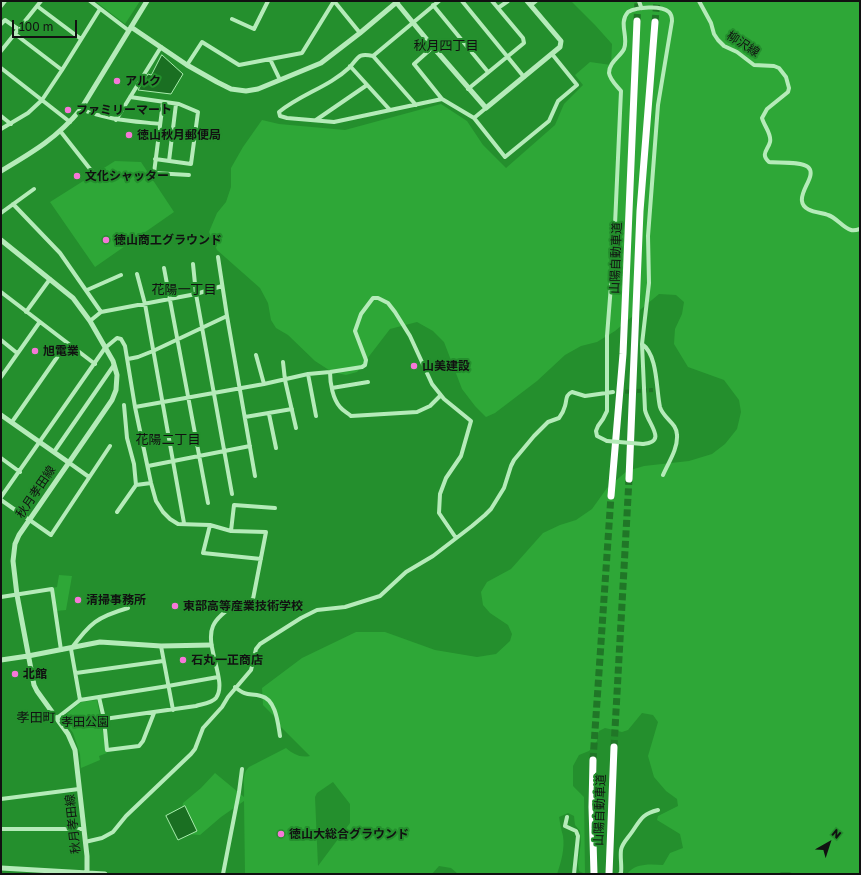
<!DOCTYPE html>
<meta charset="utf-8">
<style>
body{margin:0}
#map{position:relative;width:861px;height:875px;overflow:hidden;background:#248f2d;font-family:"Golos Text",sans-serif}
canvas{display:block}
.frame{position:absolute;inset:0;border:2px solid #111;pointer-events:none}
.north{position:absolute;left:809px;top:823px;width:40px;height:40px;-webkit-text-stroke:3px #248f2d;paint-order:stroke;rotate:39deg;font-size:11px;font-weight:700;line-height:16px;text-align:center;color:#111}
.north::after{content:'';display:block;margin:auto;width:14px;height:18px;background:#111;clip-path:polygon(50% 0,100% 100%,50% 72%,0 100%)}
.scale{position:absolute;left:12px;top:20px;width:65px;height:18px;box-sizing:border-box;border:2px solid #111;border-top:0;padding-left:5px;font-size:12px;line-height:14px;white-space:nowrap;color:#111;-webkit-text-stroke:3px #248f2d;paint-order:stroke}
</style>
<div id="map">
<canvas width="861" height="875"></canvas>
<div class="frame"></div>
<div class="north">N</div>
<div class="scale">100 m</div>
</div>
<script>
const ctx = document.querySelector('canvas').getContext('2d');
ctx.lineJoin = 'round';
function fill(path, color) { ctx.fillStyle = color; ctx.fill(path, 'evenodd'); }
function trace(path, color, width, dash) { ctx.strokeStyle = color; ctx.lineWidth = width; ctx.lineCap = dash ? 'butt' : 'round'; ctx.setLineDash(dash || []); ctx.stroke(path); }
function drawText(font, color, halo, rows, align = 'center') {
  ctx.font = font + ' "Golos Text","Noto Sans JP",sans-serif'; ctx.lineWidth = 4; ctx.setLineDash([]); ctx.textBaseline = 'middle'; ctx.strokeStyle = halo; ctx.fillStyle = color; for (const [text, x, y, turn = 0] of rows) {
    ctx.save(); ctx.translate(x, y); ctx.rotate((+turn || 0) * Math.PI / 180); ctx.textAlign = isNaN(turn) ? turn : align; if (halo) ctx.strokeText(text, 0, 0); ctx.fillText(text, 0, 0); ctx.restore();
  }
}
fill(new Path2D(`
 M 95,1 L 140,1 L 125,24 Z
 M 571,1 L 860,1 L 860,874 L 793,874 L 790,872 L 781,872 L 778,874 L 627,874 C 635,863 650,864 663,865 L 670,853 L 683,848 L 680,834 L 657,820 L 658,816 L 678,806 L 677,799 L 666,791 L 654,777 L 648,756 L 658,722 L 653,715 L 642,713 L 628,730 L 622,732 L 605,728 L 599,731 L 597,741 L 589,751 L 579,755 L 573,766 L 573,786 L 584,797 L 585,874 L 579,871 L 578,864 L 581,842 L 580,831 L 575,825 L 574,816 L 568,813 L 559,817 C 560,823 561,829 563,836 C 565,848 561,863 557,874 L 458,874 L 451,868 L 439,866 L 432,874 L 245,874 L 244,801 L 221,817 L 200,835 L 187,834 L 180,819 L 183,803 L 201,788 L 215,773 L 244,797 C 245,787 241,774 249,767 L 286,748 C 293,754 300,758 310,756 L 280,726 L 276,718 L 263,705 L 262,688 L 302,658 L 356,632 L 385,632 L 435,650 L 477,657 L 496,654 L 510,641 L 512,634 L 508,625 L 490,613 L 483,605 L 481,592 L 487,582 L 511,569 L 543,533 L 560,525 L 576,520 L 592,509 L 607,488 L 627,471 L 644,466 L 689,461 L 712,454 L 725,444 L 737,429 L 741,412 L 739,400 L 724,380 L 688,367 L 674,344 L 675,329 L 682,314 L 684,302 L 676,295 L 659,294 L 615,331 L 597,342 L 581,346 L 565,355 L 537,381 L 495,413 L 486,417 L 475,406 L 462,389 L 444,342 L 433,331 L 417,322 L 390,329 L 357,372 L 346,375 L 332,372 L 315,361 L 288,335 L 276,328 L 271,320 L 268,303 L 260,288 L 217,250 L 209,232 L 217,213 L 226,202 L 231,187 L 231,168 L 243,147 L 262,120 L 279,124 L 345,130 L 441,104 L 467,121 L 483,145 L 506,168 L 555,125 L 564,104 L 583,85 L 575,75 L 590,62 L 611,65 L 612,44 L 595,25 ZM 333,782 L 350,804 L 350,823 L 318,866 L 315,797 L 317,793 Z
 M 115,161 L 141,162 L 174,212 L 95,267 L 50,202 Z
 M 59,575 L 72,576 L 66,610 L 56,611 L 52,588 L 57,587 Z
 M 97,700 L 107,753 L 99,756 L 100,760 L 81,768 L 80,754 L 73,733 L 62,718 L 81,702 Z`), '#2ea737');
const water = new Path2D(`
 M 162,55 L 183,74 L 171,94 L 138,90 L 148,74 L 151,75 Z
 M 185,806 L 197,831 L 178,840 L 166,816 Z`);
fill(water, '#1a6f22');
trace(water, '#a9ecad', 1);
trace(new Path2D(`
 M 619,392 L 655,390`), '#207627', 4, [4, 2]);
trace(new Path2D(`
 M 637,21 L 638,1
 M 655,22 L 657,1
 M 614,747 L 629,479
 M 593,760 L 611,496`), '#207627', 7, [7, 3.5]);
trace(new Path2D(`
 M 90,1 L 128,30
 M 334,1 L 360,33
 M 462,1 L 524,77
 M 639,1 L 641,7
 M 699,1 L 711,23 L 714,34 L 718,40 L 724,46 L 737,52 L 754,65 L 774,66 L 779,68 L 786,77 L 789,88 L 788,92 L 767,109 L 762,118 C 764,126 772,134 770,142 C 768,150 760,154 769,162 C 778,163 802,161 808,167 C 817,175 800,190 802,201 C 803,212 820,212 828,215 C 837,218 843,228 851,230 C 854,231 857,230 860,229
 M 433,5 L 488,72
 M 531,5 L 536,1
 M 1,6 L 5,1
 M 37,6 L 81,39
 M 498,8 L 508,1
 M 232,19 L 254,29 L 268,1
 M 1,24 L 5,20 L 18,29
 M 15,34 L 62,70
 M 433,47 L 414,64 L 442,99 L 474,118 L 505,157 L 549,121 L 558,101 L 577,85 L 552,54
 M 1,51 L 41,1
 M 373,56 L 439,1
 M 270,59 L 280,80
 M 187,65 L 202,42 L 239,65 L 302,53 L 334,1
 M 350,66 L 390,110
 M 1,68 L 70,122
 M 468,89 L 524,43 L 523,38 L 492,1
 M 130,97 L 179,104 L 198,112 L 191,164 L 155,159
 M 163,102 L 154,173 L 189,175
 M 416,105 L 373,56 C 358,53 359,57 350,67 C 329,87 301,94 279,112 L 280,116 L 287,118 L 334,122 L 442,99
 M 81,109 C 106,120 133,121 160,124
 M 1,116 L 11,124
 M 474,118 L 486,108
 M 116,120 L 161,47
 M 316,120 L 367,85
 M 1,129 L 28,113 L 42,100 L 62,70 L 100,9
 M 61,132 L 94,174
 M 169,161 L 176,104
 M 13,204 L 60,253 L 101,312
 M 1,213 L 34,189
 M 218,257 L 227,316 L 255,476
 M 193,264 L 196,294 L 232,494
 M 164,268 L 208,503
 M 137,274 L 145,304 L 184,523
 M 87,290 L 121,275
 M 1,292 L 95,364
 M 26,312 L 50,279
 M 90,321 L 101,312 L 196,294 L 222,286
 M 1,340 L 17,353
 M 642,344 L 645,410 C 648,424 668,442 643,444
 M 256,355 L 264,384
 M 128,359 L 138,357 L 153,351 L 227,316
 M 283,362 L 285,380 L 296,428
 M 330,372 C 330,384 333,399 340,407 C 343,411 348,413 351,416 L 417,412 L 430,406 L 440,396
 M 308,374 L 316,416
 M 1,377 L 39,323
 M 332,388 L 368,382
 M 124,405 L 127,438 L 134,464 L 136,485
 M 135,407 L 264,384 L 308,374 L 330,372 L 362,367 L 365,365 L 366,360 L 355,331 L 361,314 L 373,298 L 378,298 L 388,303 L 395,312 L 410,336 L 432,384 L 444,399 L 471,421 L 461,456 L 446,478 L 440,494 L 439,513 L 456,538
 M 269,414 L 276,448
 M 245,417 L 292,409
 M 12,422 L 67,343
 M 607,441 L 597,436 L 596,431 L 598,426 L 603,419 L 607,411 L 607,336 L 614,247 L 621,91 C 617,86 610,80 609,73 C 609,62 620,57 624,49 C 629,37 618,23 628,12 C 637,7 661,5 669,12 C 672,15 672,18 672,21 L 658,105 L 648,236 L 649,283 L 642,344 C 658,355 656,389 660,407 C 663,418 677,423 677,435 C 678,449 668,463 663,475
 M 54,452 L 114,365
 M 1,458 L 20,472
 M 68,462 L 89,477
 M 148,466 L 250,446
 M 1,497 L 105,348 L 117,338 L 121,339 L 125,346 L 135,407 L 151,483 L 156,501 L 163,512 L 170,519 L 178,524 L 210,525 L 231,531 L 266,532 L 253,599 C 246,602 239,603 233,607 C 226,610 216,619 213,626 C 204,646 228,682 216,698 C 212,703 202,704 196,706 L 104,719
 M 1,500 L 51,535 L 110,446
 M 117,512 L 136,485 L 151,483
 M 210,525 L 203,553 L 261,559
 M 231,531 L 234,505 L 275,508
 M 1,597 L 52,589 L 61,650
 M 161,646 L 173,710
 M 76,673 L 163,661
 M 235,687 C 247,697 249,693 261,696 C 276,699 278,724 280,736
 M 99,697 L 104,719 L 107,750 L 139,746 L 143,741 L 154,713
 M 80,700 L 71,649 C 90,623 97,617 128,608
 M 57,718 L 80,700 L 168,686 L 218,677
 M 1,799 L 79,789
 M 567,817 L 565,826 L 576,831 L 578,836 L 574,874
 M 1,829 L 84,829
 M 85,842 L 102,838 L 113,832 L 126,816 L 191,754 L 195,749 L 203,728 L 222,707 L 228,697 L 251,670 L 256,649 L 260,644 L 301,618 L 317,610 L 345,607 L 380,596 L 406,572 L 433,556 L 472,526 L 485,515 L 491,509 L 504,488 L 511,466 L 514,460 L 534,436 L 548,422 L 559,418 C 562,414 564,410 565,406 C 567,400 565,395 572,392 L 585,396 L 613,392
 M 223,874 L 239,792 L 242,769
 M 620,874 L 621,873 C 622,865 620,858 621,850 C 622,843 628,838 632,832 C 641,819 642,814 658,810`), '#b5ebb9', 4);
trace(new Path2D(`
 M 396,2 L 433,47 L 486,108 L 560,47 L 561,41 L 527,1
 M 131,27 L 187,65 L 217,82 L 231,89 L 246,91 L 258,89 L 321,63 L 360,33 L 398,1
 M 1,171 C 33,152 57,138 81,109 L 147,1
 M 1,240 L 73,298 L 90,321 L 113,361 L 117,375 L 116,390 L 112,400 L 19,535 L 15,544 L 13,561 L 17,595 L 34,685 L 37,691 L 68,734 L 75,750 L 87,856 L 87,873
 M 1,415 L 68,462
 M 1,660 L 28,656 L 100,642 L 161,646 L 211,645
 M 1,868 L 105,874`), '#b5ebb9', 5);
trace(new Path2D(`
 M 629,479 L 640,211 L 655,22
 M 611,496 L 623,354 L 637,21
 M 593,760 L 592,807 L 594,874
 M 609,874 L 614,747`), '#fff', 7);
trace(new Path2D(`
 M 607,441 L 643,444`), '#b5ebb9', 4);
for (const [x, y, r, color] of [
 [117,81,4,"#f678d8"],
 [68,110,4,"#f678d8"],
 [129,135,4,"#f678d8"],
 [77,176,4,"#f678d8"],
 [106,240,4,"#f678d8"],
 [35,351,4,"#f678d8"],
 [414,366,4,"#f678d8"],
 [78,600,4,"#f678d8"],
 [175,606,4,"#f678d8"],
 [183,660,4,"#f678d8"],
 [15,674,4,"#f678d8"],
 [281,834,4,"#f678d8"]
]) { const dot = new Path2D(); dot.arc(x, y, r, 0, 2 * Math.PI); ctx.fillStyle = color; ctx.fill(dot); trace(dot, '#248f2d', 1.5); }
drawText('12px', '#111', '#248f2d', [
 ["柳沢線",743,44,33],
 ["山陽自動車道",616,258,-88],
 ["秋月孝田線",36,492,-56],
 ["山陽自動車道",600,810,-88],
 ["秋月孝田線",73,824,-96]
]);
drawText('bold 12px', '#111', '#248f2d', [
 ["アルク",125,81],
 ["ファミリーマート",76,110],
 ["徳山秋月郵便局",137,135],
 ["文化シャッター",85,176],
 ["徳山商工グラウンド",114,240],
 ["旭電業",43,351],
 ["山美建設",422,366],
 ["清掃事務所",86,600],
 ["東部高等産業技術学校",183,606],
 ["石丸一正商店",191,660],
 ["北館",23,674],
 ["徳山大総合グラウンド",289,834]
], 'left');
drawText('12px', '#111', '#248f2d', [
 ["孝田公園",85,722]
]);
drawText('13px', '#111', '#248f2d', [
 ["秋月四丁目",446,46],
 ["花陽一丁目",184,290],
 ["花陽二丁目",168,440],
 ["孝田町",36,718]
]);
</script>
